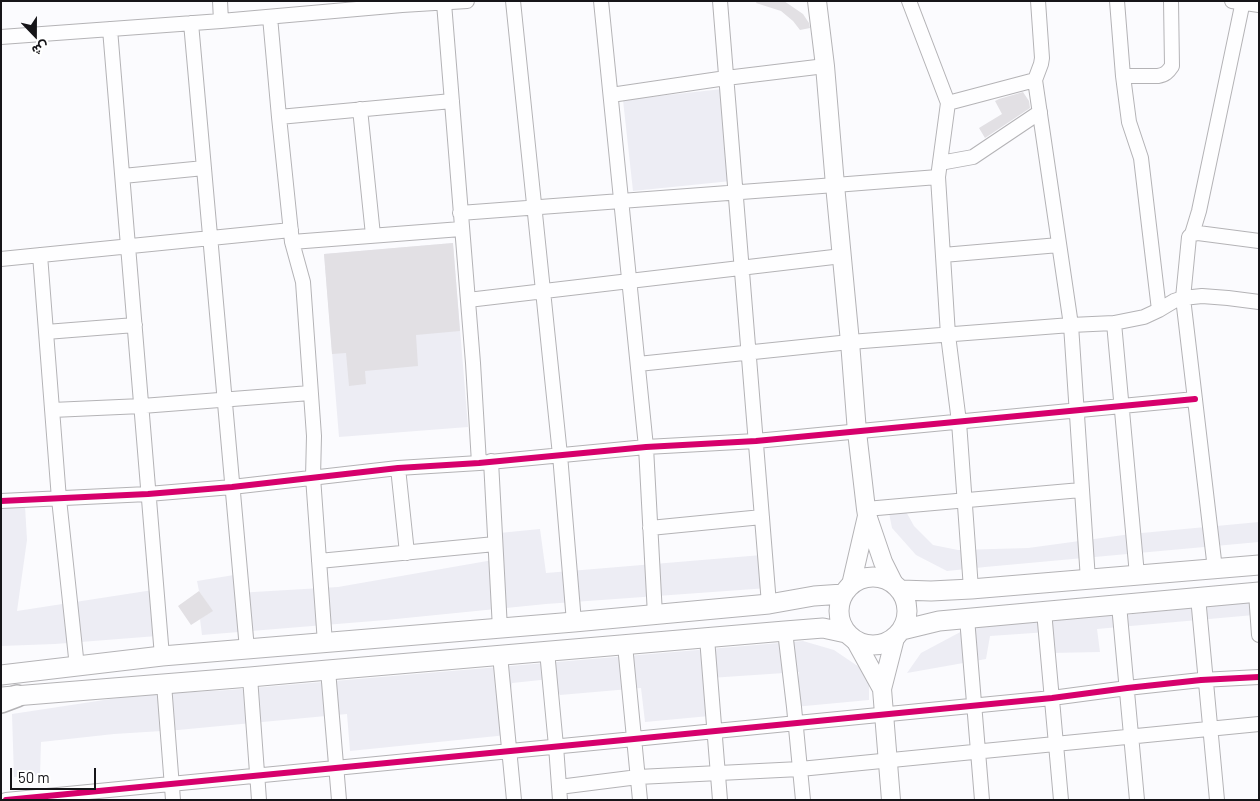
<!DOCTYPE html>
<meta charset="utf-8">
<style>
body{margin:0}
#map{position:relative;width:1260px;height:801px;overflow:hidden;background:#fbfbfe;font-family:Barlow,Vazirmatn,sans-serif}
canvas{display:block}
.frame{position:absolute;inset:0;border:2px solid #161519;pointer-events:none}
.north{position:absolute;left:10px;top:10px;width:50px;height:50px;-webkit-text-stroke:4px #fff;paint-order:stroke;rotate:158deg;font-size:14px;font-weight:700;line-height:20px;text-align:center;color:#161519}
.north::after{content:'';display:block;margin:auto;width:18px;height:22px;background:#161519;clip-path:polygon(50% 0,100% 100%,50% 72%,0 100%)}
.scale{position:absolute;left:10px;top:768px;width:86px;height:22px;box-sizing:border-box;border:2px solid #161519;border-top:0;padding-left:6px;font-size:15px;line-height:18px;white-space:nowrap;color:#161519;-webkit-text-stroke:4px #fff;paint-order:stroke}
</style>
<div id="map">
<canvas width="1260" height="801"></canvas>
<div class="frame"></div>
<div class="north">ش</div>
<div class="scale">50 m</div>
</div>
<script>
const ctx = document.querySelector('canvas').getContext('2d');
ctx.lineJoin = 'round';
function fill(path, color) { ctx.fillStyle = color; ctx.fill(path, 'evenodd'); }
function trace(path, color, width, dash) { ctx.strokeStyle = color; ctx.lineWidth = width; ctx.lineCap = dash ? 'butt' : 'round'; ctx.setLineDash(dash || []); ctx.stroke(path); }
fill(new Path2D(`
 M 722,89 L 731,181 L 633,191 L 623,100 Z
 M 453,243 L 468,427 L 339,437 L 324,254 Z
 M 25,506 L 27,540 L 17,611 L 153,590 L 157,636 L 55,644 L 1,646 L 1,507 Z
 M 903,506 L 914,526 L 933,545 L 958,550 L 1028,548 L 1131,534 L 1259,522 L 1259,542 L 985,567 L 947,571 L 916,555 L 892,528 L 888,508 Z
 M 540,529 L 546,573 L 762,555 L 768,588 L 546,604 L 386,620 L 202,635 L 200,619 L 212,611 L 199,591 L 197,581 L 234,575 L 237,593 L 338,587 L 493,560 L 489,534 Z
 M 1259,601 L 1254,615 L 1097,629 L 1100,652 L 1051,653 L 1048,632 L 990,636 L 986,659 L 907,673 L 921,653 L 966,629 L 1046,619 L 1125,615 L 1205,606 Z
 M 803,641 L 834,650 L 862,669 L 869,679 L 869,700 L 794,707 L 799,672 L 710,678 L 720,715 L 645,722 L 641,688 L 560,695 L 550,679 L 512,683 L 507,735 L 350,751 L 347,714 L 178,730 L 114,734 L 41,742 L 40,776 L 14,777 L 12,714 L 137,695 L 229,690 Z`), '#ededf4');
fill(new Path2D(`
 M 757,1 L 784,1 L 803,14 L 809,23 L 810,28 L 800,30 L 793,21 L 781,11 L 756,3 Z
 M 1023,92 L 1029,101 L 1030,108 L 985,138 L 979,128 L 1002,114 L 995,101 L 999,99 Z
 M 453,243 L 460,331 L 416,335 L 418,366 L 365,371 L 366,384 L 349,386 L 346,353 L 332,354 L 324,254 Z
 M 199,591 L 213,611 L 191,625 L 178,606 Z`), '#e2e0e4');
const minor = new Path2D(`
 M 220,1 L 221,21
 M 513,1 L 560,455 L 574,622
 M 601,1 L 646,447 L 655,615
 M 720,1 L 769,604
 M 909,1 L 948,103 L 938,177 L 948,335 L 959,422 L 971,589
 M 1038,1 L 1042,58 L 1041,64 L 1035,80 L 1071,325 L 1088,580
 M 1117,1 L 1123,76 L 1129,122 L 1141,158 L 1159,310
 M 1232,1 L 1259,5
 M 444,3 L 473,363 L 479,463
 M 270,17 L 279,117 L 292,242 L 303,282 L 314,436 L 313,477 L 325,643
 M 191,23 L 247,649
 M 110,29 L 162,656
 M 1,37 L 221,21 L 402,5 L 467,1
 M 1123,76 L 1158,76 C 1165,75 1168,72 1172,66 L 1171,1
 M 611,95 L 726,78 L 825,66
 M 948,103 L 1035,80
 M 360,109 L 373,235
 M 279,117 L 452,101
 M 940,163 L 973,157 L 1040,112
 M 123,176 L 204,168
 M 460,213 L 835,185 L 938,177
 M 1192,234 L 1198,233 L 1259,241
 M 292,242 L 461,229
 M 40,255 L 59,499 L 77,667
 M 943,255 L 1059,245
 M 1,259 L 291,230
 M 468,300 L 842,256
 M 1114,323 L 1137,575
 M 46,332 L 135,325
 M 638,364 L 850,342 L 1071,325 L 1114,323 L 1144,317 L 1159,310 L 1174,301 L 1183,298 L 1202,296 L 1228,298 L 1259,302
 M 52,410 L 142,406 L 310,393
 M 491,461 L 500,629
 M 398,468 L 407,553
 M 1,501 L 148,494 L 232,487 L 398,468 L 479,463 L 646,447 L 756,441 L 1195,399
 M 866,509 L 1081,490
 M 650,528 L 762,517
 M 319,561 L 495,544
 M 1215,569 L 1183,298 L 1189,237 L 1192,234 L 1199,211 L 1243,1
 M 1256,593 L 1259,635
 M 1198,597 L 1217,800
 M 1119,605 L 1137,800
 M 1044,611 L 1061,800
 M 967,618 L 982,800
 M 785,631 L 794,707 L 803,800
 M 707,638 L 720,800
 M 625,645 L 640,800
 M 547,651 L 556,746 L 560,800
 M 500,655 L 514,800
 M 328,670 L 339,800
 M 250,677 L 259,800
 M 164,684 L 173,800
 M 559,787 L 638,777 L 800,769 L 1259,724
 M 6,800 L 634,739 L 1052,698 L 1127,688 L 1201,680 L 1259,677`);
const tertiary = new Path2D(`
 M 817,1 L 825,66 L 835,185 L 850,342 L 857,432 L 866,509 L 867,515 L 883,562 L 893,582
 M 851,585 L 867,516
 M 855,640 L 882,689
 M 891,800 L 882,689 L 895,638`);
const secondary = new Path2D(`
 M839 611a34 34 0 1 1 68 0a34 34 0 1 1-68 0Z
 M 901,590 L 931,591 L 971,589 L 1259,565
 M 902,630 L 939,621 L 1259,592
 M 1,675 L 162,656 L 574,622 L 769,604 L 814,596 L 843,594
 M 2,697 L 250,677 L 328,670 L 785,631 L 823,628 L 846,633`);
const primary = new Path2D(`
 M 1,702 L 17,696`);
trace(minor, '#b4b3b6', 16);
trace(tertiary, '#b4b3b6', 20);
trace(secondary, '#b4b3b6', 21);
trace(primary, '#b4b3b6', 24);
trace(minor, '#fefeff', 14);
trace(tertiary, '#fefeff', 18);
trace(secondary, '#fefeff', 19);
trace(primary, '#fefeff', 21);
trace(new Path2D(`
 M 1,501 L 148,494 L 232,487 L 398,468 L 479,463 L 646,447 L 756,441 L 1195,399
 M 6,800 L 634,739 L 1052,698 L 1127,688 L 1201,680 L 1259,677`), '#d6006c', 6);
</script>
